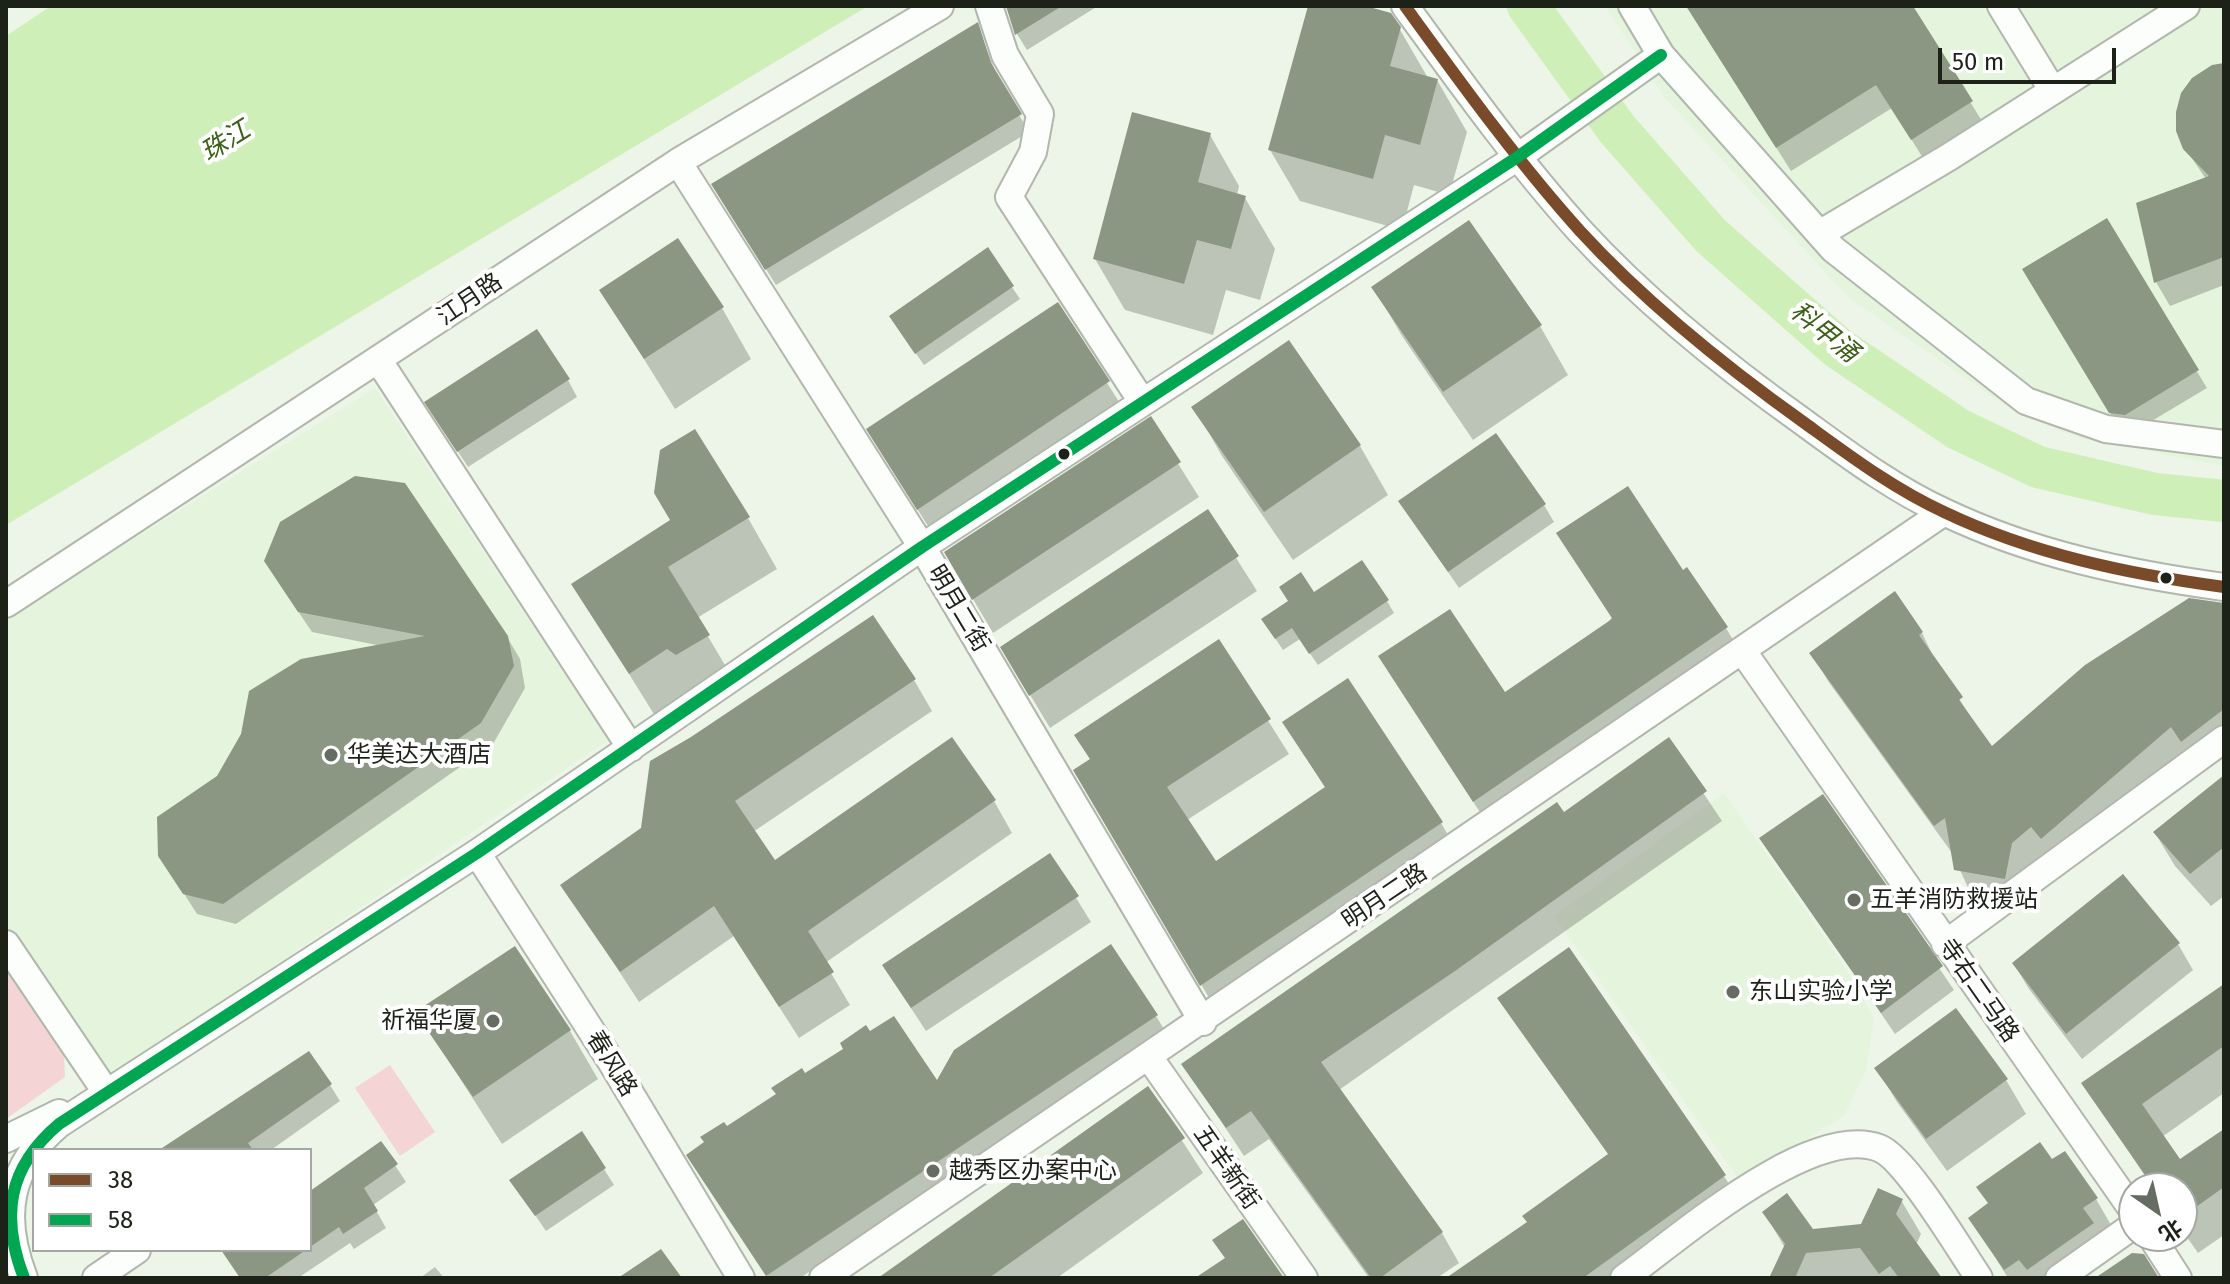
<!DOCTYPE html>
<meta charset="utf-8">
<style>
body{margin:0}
#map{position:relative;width:2230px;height:1284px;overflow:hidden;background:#ecf5e7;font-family:"Fira Sans","Noto Sans SC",sans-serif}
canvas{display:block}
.frame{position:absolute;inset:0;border:8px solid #1d2219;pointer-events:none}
.legend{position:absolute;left:32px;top:1148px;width:280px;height:104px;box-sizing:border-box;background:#fff;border:2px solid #a5a7a3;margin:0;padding:10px 14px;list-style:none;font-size:24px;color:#1d2219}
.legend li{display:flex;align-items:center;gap:16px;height:40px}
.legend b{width:40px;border:2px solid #a5a7a3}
.north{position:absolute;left:2118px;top:1172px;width:80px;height:80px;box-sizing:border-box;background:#fff;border:2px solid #a5a7a3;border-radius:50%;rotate:146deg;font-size:22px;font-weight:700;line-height:32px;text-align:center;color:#1d2219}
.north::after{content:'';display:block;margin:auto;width:28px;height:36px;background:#656c61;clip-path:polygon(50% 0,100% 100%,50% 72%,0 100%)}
.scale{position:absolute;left:1938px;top:48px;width:178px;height:36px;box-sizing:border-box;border:4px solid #1d2219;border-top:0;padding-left:10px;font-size:24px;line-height:28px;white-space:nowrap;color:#1d2219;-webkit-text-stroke:6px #fff;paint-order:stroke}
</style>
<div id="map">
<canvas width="2230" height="1284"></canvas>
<div class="frame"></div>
<ul class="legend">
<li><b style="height:10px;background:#7a4b2a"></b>38</li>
<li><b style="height:10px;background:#00a651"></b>58</li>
</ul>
<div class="north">北</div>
<div class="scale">50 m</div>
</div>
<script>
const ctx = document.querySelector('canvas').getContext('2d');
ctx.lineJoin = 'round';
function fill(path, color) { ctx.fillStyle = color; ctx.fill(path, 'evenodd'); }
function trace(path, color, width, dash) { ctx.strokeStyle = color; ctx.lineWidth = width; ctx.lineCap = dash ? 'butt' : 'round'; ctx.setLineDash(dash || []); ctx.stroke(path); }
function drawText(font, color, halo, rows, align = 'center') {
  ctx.font = font + ' "Fira Sans","Noto Sans SC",sans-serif'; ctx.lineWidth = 8; ctx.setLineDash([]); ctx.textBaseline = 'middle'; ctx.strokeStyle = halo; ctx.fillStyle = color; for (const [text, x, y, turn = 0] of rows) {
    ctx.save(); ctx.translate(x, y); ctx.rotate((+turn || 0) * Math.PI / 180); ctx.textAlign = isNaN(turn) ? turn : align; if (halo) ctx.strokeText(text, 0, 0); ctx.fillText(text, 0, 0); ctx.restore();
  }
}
fill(new Path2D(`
 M 1605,6 L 2224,6 L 2224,466 L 2080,438 L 2018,414 L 1849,298 L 1665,98 Z
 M 375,388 L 608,740 L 110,1077 L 6,925 L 6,619 Z
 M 1724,793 L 1844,966 L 1874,1018 L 1866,1070 L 1844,1116 L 1740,1181 L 1554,916 Z`), '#e5f4dc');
fill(new Path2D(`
 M 6,954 L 63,1037 L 65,1077 L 6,1119 Z
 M 390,1065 L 435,1132 L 400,1156 L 355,1088 Z`), '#f4d4d5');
fill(new Path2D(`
 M 51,6 L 868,6 L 6,525 L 6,36 Z`), '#cfefb8');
fill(new Path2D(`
 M 1009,6 L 1098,6 L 1027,50 L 1017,34 Z
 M 1310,6 L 1358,6 L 1399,28 L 1428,78 L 1437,80 L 1467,132 L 1449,195 L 1414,185 L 1402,230 L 1300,201 L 1270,150 Z
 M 1687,6 L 1911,6 L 1985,126 L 1926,163 L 1892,108 L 1791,171 Z
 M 977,25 L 999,81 L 1029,132 L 776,285 L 723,201 Z
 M 2224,65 L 2224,285 L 2170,306 L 2156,282 L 2206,179 L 2185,148 Z
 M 1210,135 L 1239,186 L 1237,195 L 1245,198 L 1275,249 L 1260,300 L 1226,290 L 1213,335 L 1125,310 L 1095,259 Z
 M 2106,221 L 2207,388 L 2135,431 L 2120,429 L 2024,270 Z
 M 987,250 L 1020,299 L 924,365 L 898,328 Z
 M 1374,288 L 1540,326 L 1568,375 L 1473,440 L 1402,336 Z
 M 601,290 L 722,308 L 751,359 L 675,409 Z
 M 1057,304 L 1128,416 L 938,542 L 889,464 Z
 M 1288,342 L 1360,446 L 1388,495 L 1293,560 L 1222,456 L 1194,407 Z
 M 568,380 L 577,397 L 468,467 L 437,419 Z
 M 1150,419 L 1199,497 L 993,633 L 946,553 Z
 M 1544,505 L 1554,522 L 1459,588 L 1411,518 Z
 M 1207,512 L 1257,591 L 1050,728 L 1002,648 Z
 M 748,518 L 777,569 L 697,618 L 738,687 L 660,724 L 574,585 Z
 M 1558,533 L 1682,573 L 1726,628 L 1746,662 L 1494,834 L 1380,657 L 1504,695 L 1613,620 Z
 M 279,583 L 507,637 L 520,659 L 525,688 L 493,744 L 236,924 L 197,914 L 160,856 L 218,778 L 382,646 L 312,632 Z
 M 1314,595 L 1387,601 L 1394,613 L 1318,665 L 1300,639 L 1283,650 L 1271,632 Z
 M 2224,604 L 2224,749 L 2027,872 L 2021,907 L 1973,898 L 1952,853 L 1828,681 L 1812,653 L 1922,633 L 1936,662 L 1991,749 Z
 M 1218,641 L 1289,754 L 1187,820 L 1216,864 L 1326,789 L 1284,722 L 1441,823 L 1461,857 L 1221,1018 L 1075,771 L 1091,761 L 1076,736 Z
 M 914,680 L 932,711 L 753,832 L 774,863 L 994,801 L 1012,833 L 825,963 L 850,1005 L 799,1038 L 734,936 L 639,1002 L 563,885 L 643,829 Z
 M 1668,740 L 1722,821 L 1339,1090 L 1442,1233 L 1459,1263 L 1437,1278 L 1369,1278 L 1269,1139 L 1244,1156 L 1184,1065 L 1564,815 Z
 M 2224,778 L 2224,896 L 2211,906 L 2175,866 L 2155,833 Z
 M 1823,797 L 1954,990 L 1895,1034 L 1762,839 Z
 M 1050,856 L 1091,922 L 926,1031 L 899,990 Z
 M 2178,944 L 2193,970 L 2082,1059 L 2029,989 L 2014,964 Z
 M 2224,998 L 2224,1093 L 2162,1137 L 2179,1162 L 2224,1131 L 2224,1235 L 2198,1253 L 2182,1230 L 2182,1188 L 2153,1188 L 2084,1083 Z
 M 418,1013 L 570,1031 L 598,1079 L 502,1144 Z
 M 1156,1016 L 1167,1034 L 800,1278 L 769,1278 L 699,1174 L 726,1128 L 870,1034 L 937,1083 Z
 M 1877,1069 L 2006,1080 L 2026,1114 L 1947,1171 L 1897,1102 Z
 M 330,1085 L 340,1101 L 271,1150 L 163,1150 Z
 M 1148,1088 L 1203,1173 L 1057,1278 L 883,1278 Z
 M 582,1134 L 614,1185 L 546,1231 L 512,1181 Z
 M 381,1144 L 406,1182 L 373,1205 L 386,1228 L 354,1249 L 350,1243 L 298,1278 L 240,1278 L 228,1250 L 310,1250 L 310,1193 Z
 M 2052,1162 L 2096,1199 L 2115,1232 L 2102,1242 L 2111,1258 L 2083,1278 L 2008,1278 L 1973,1222 L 1989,1205 L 1979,1187 Z
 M 1724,1176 L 1734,1192 L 1615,1278 L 1449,1278 L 1529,1223 Z
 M 1901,1200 L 1921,1234 L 1916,1245 L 1940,1278 L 1771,1278 L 1785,1248 L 1764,1212 L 1812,1231 L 1863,1226 Z
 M 435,1267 L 444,1278 L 420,1278 Z`), '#0003');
trace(new Path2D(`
 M 1528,6 L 1617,129 L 1711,236 L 1838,348 L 1958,429 L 2038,467 L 2155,494 L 2224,501`), '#cfefb8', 42);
fill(new Path2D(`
 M 1006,6 L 1062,6 L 1015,35 Z
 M 1308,6 L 1366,6 L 1391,13 L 1401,27 L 1390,66 L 1438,79 L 1420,145 L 1385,135 L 1373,179 L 1268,150 Z
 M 1686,6 L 1913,6 L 1973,101 L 1911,140 L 1876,85 L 1776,148 Z
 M 978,22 L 991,63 L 1022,114 L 765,270 L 711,184 Z
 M 2224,63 L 2224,257 L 2154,283 L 2136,203 L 2209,176 L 2183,149 L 2176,131 L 2176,112 L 2181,93 L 2192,78 L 2212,65 Z
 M 1132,112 L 1211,133 L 1198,182 L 1246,196 L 1231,249 L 1197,240 L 1184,284 L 1093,259 Z
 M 2107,218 L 2199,370 L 2125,415 L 2109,413 L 2022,269 Z
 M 1469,220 L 1542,325 L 1443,392 L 1371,287 Z
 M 678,238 L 724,307 L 644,359 L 599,290 Z
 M 988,247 L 1014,286 L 915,354 L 889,316 Z
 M 1058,302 L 1110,381 L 917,510 L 866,429 Z
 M 537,329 L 570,379 L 457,452 L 424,402 Z
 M 1289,340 L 1361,445 L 1264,512 L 1191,407 Z
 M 1151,416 L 1181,462 L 972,600 L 944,552 Z
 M 695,429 L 750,517 L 668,567 L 710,635 L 676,655 L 667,649 L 629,674 L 571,584 L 670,520 L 654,493 L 660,450 Z
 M 1496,433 L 1546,504 L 1448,572 L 1398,501 Z
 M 355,476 L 405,483 L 508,636 L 514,666 L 481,723 L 223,904 L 183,894 L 158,856 L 157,817 L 217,776 L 241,734 L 249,691 L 301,659 L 425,636 L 298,612 L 264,561 L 280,522 Z
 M 1628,486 L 1683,570 L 1687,567 L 1728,627 L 1473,802 L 1378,656 L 1450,609 L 1505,692 L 1609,621 L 1612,618 L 1556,533 Z
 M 1208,509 L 1239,556 L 1029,696 L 1000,647 Z
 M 1362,560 L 1389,600 L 1309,654 L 1292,628 L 1275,639 L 1261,619 L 1288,601 L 1279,587 L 1301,572 L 1314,592 Z
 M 1895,591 L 1923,632 L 1919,635 L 1963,697 L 1959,700 L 1992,746 L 2085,665 L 2189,598 L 2224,603 L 2224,709 L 2181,742 L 2171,727 L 2041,839 L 2031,827 L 2012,843 L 2005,879 L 1954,870 L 1945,818 L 1934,826 L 1809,653 Z
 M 873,615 L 916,679 L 735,801 L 775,860 L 952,737 L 996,800 L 808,931 L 834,972 L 779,1007 L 714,906 L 620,972 L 560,885 L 641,828 L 650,761 L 691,737 Z
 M 1219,639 L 1271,719 L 1167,787 L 1216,861 L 1325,787 L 1282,722 L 1348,678 L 1443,822 L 1200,986 L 1073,770 L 1090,759 L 1074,735 Z
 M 1669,737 L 1707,791 L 1455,971 L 1321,1062 L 1443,1232 L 1380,1278 L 1371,1278 L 1251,1111 L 1226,1128 L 1181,1064 L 1557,802 L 1564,812 Z
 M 2224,775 L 2224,847 L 2190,874 L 2153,832 Z
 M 1823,794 L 1943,966 L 1881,1013 L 1759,838 Z
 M 1050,853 L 1079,896 L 911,1008 L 882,965 Z
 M 2123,874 L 2180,943 L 2066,1034 L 2012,963 Z
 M 1111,944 L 1158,1015 L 766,1276 L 686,1155 L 704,1142 L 700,1137 L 724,1122 L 727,1126 L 776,1094 L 771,1088 L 802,1068 L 805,1073 L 843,1049 L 840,1043 L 866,1025 L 870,1031 L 894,1016 L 937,1080 L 954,1050 Z
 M 515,946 L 571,1030 L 473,1097 L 415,1012 Z
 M 1569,947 L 1726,1175 L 1583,1278 L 1446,1278 L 1527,1222 L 1522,1216 L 1608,1154 L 1497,998 Z
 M 2224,984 L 2224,1046 L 2142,1104 L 2180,1159 L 2224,1129 L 2224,1187 L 2182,1217 L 2182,1188 L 2154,1188 L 2081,1083 Z
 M 1956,1008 L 2008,1079 L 1926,1139 L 1874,1068 Z
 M 309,1051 L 332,1084 L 248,1143 L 253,1150 L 159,1150 Z
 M 1148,1086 L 1185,1138 L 989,1278 L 878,1278 Z
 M 582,1131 L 606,1168 L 535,1216 L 509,1180 Z
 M 381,1141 L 398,1164 L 364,1188 L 378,1211 L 343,1234 L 339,1227 L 310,1247 L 310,1191 Z
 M 2040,1142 L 2052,1159 L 2065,1151 L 2098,1198 L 2083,1208 L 2094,1223 L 2027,1270 L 2019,1260 L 2004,1270 L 1968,1218 L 1988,1203 L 1976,1187 Z
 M 1878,1188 L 1903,1199 L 1896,1214 L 1942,1278 L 1899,1278 L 1890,1266 L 1879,1274 L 1860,1248 L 1806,1253 L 1795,1278 L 1769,1278 L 1785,1244 L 1762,1212 L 1787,1193 L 1813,1229 L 1861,1224 Z
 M 1243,1219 L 1284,1278 L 1195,1278 L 1225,1258 L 1212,1240 Z
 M 661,1249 L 682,1278 L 618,1278 Z
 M 221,1250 L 306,1250 L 265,1278 L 240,1278 Z
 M 2132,1253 L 2144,1254 L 2159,1278 L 2095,1278 Z`), '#8c9783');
const minor = new Path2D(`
 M 989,6 L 1005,55 L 1040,114 L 1033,152 L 1009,197 L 1141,400
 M 1405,6 C 1461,83 1517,161 1580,231 C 1647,304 1726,367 1806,424 C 1850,456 1894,489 1944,512 C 2032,554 2128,574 2224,587
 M 1632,6 L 1661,55 L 1833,249 L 2026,401 L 2106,429 L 2224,444
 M 2001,6 L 2053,91
 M 678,162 L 922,547 L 1203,1022
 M 1821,233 L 1949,157 L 2186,6
 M 379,361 L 631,748
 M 6,604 L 678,162 L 940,6
 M 1742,650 L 2134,1212
 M 477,853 L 612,1063 L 741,1278
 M 6,944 L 106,1092
 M 1945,944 L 2224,739
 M 1149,1057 L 1304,1278
 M 6,1139 L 59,1113
 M 2151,1236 L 2178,1278
 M 24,1278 C 0,1216 8,1167 59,1124 L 477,853 L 922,547 L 1519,156 L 1661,55
 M 96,1278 L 137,1250
 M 823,1278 L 1944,512
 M 1624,1278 C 1678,1239 1811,1122 1879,1148 C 1906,1158 1960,1250 1979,1278
 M 2059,1278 L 2134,1225`);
trace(minor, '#b1b7ac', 30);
trace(minor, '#fcfefb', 26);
trace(new Path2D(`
 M 1405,6 C 1461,83 1517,161 1580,231 C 1647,304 1726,367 1806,424 C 1850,456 1894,489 1944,512 C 2032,554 2128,574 2224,587`), '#7a4b2a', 12);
trace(new Path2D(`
 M 24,1278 C 0,1216 8,1167 59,1124 L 477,853 L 922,547 L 1519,156 L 1661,55`), '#00a651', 12);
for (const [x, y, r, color] of [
 [1064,454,7,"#1d2219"],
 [2166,578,7,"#1d2219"],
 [331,755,8,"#656c61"],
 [1854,900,8,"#656c61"],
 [1733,992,8,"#656c61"],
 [493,1021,8,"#656c61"],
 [933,1171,8,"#656c61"]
]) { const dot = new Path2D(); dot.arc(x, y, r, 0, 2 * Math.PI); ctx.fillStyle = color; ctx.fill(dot); trace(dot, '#fff', 3); }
drawText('24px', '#1d2219', '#fff', [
 ["江月路",470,300,-34],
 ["明月二街",958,609,59],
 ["明月二路",1385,897,-34],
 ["寺右二马路",1978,991,55],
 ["春风路",611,1064,58],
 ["五羊新街",1226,1168,55]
]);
drawText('24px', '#1d2219', '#fff', [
 ["华美达大酒店",347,755],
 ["五羊消防救援站",1870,900],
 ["东山实验小学",1749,992],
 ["祈福华厦",477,1021,"right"],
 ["越秀区办案中心",949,1171]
], 'left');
drawText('italic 26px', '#3c6018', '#fff', [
 ["珠江",226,142,-32],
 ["科甲涌",1824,333,39]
]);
</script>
